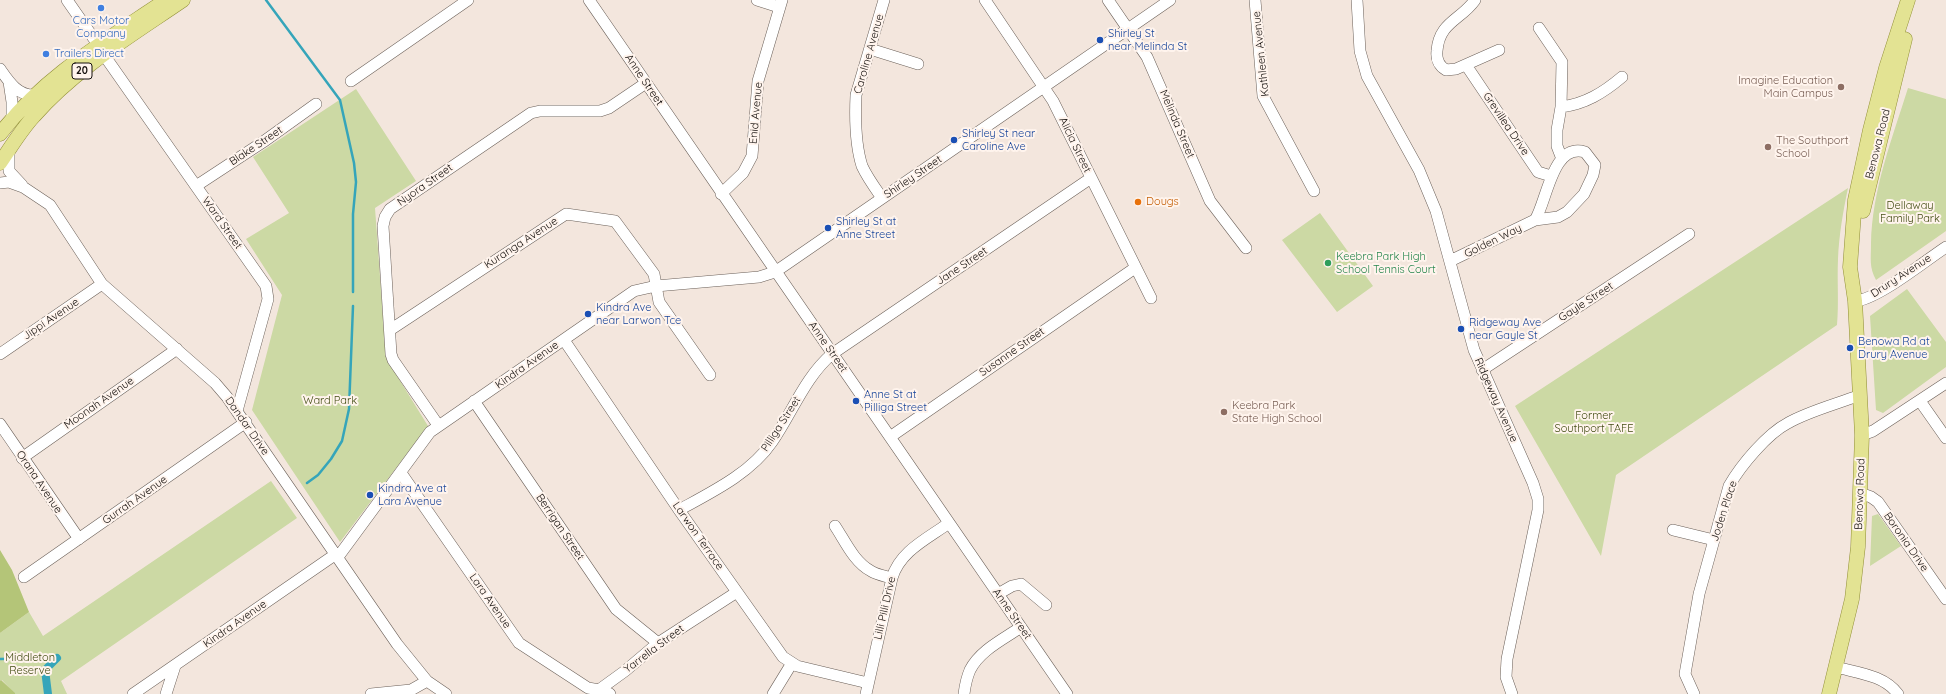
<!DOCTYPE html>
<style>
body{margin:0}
canvas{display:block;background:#f3e6dd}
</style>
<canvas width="1946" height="694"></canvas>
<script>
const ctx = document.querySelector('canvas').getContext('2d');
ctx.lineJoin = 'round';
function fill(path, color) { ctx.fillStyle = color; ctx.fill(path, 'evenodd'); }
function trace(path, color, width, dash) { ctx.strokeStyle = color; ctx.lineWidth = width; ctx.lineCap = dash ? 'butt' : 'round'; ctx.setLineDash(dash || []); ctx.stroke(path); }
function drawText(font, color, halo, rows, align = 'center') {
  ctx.font = font + ' Quicksand,sans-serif'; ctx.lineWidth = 4; ctx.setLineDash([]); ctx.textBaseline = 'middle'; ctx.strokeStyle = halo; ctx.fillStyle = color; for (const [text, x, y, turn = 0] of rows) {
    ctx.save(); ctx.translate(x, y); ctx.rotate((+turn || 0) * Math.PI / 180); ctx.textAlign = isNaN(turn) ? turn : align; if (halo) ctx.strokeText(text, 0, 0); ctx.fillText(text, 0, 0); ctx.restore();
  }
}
fill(new Path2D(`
 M 1908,88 L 1946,99 L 1946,231 L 1876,280 C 1869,267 1871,259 1871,244 C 1872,190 1892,139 1908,88 Z
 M 356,89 L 416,181 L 375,208 L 386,358 L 428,426 L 340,542 L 252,410 L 282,295 L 246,239 L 289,213 L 253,157 Z
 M 1848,188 C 1843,212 1839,235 1838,259 C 1837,281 1839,303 1837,325 L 1616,475 L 1601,556 L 1515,406 Z
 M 1320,213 L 1373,286 L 1337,312 L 1282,240 Z
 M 1907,289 L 1946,342 L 1946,367 L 1883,413 L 1876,410 L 1870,316 Z
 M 271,481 L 297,518 L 61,681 L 67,694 L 15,694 L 2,680 L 0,681 L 0,633 L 29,612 L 43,636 Z
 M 1878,514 L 1901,546 L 1870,566 L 1872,516 Z`), '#ccd9a4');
fill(new Path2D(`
 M 0,550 L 12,570 L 29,612 L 0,633 Z
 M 1,680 L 15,693 L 15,694 L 0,694 L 0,681 Z`), '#b4c578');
trace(new Path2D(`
 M 266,0 L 340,100 L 354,163 L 356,182 L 353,214 L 353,292
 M 307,483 L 318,475 L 331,459 L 342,441 L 349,409 L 353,306
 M 0,659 L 57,658`), '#35a5ba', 2.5);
trace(new Path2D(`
 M 48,694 L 45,670 L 57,658`), '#35a5ba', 8);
const minor = new Path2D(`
 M 67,0 L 99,46
 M 589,0 L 1067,694
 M 757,0 L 779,7
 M 985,0 L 1053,101 L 1151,298
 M 1108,0 L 1147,57 L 1210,201 L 1246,248
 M 1255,0 L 1263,96 L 1314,191
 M 1357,0 L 1360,51 L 1367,76 L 1419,170 L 1436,211 L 1474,350 L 1533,483 L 1538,499 L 1538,510 L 1507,659 L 1506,677 L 1512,694
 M 1475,0 C 1461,20 1439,22 1437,51 C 1436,59 1439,66 1446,70 L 1456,69 L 1499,50
 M 1539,28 L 1562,62 L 1561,107 L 1557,130 L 1557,146 L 1562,159
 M 870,49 L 918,64
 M 104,55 L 266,286 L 268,299 L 237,411
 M 1466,65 L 1538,172 L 1551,176
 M 0,69 C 9,82 18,96 35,95
 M 351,81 L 468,0
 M 9,82 L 12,102 L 12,118
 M 1561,107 C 1585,104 1603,93 1622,77
 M 9,148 L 9,171 L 22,185
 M 0,183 L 9,182 L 23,187 L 50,205 L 102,284 L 215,383 L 227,397 L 397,644 L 427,681 L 446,694
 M 196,186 L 263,142 L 316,104
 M 721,194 L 743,173 L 752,156 L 758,81 L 782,0
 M 882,198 C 875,188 867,177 862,166 C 855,144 855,117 856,95 L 884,0
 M 1450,261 L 1535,220 L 1558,217 L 1567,212 L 1584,194 L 1593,175 L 1595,165 L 1585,152 C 1552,142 1547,202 1535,220
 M 1855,301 C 1877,300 1926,260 1946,247
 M 390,330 L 566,214 L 615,221 L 654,274 L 659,302 L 710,375
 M 564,340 L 679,510 L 783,657 L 797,666 L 868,683
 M 0,354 L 102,284
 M 1482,370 L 1689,234
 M 474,401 L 616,609 L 658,643
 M 1920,401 L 1946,438
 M 0,424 L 79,539
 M 438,425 L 393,360 L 391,354 L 383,226 L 385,217 L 390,209 L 531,113 L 540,111 L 600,111 L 609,108 L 646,83
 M 1862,435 L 1873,431 L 1946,383
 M 890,437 L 1135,268
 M 22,458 L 177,349
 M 401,473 L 519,643 L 588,688 L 605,691 L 610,694
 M 1860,493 L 1871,497 L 1878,502 L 1946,599
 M 679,510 C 712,492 751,473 772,442 C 792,413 805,377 832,354 L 1091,178
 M 835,526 C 845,541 854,562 871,571 C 877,575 885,576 892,578
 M 1673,530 L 1714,540
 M 338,557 L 430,432 L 634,291 L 656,286 L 759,277 L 775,272 L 1170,0
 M 24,577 L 246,422
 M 998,594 L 1012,586 L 1021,584 L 1046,605
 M 1836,667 C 1858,673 1884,675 1898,694
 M 596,692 L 625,671 L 658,643 L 737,592
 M 133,694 L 336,554
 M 166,694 L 175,666
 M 371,694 L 411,690 L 427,681
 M 773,694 L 792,663
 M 866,694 L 892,578 C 900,551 927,539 949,523
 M 964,694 C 965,686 967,677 970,670 C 980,650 1004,639 1021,627
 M 1694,694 L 1685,674 L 1699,594 L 1729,486 C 1741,465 1767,434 1788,423 C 1809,411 1837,404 1860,395`);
const major = new Path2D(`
 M 0,134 C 44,76 107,40 166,0
 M 0,163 C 11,147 21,130 34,116 C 75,69 132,35 183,0
 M 1863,211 L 1905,39
 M 1829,694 L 1852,599 L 1858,547 L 1862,435 L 1855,301 L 1850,267 L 1855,200 L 1870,130 L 1886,68 L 1908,0`);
trace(minor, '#6b6059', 12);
trace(major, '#908e36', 15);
trace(minor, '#fff', 11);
trace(major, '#e3e393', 14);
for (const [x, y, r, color] of [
 [101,8,4,"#3f7fe0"],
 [1100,40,4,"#1a4fb4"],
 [46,54,4,"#3f7fe0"],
 [1841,87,4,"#8d6e63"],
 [954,140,4,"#1a4fb4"],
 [1768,147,4,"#8d6e63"],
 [1138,202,4,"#e8710a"],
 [828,228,4,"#1a4fb4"],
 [1328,263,4,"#2e9e5b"],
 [588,314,4,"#1a4fb4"],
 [1461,329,4,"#1a4fb4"],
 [1850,348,4,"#1a4fb4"],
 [856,401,4,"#1a4fb4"],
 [1224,412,4,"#8d6e63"],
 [370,495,4,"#1a4fb4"]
]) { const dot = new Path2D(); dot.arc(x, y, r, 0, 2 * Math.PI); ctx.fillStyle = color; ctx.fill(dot); trace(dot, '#fff4ed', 1.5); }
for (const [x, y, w] of [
 [82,71,20]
]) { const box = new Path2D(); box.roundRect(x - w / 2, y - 8, w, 16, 3); ctx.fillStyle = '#fff4ed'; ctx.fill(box); trace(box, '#16110e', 1); }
drawText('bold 10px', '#16110e', null, [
 ["20",82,71]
]);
drawText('11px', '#366cbe', '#fff4ed', [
 ["Cars Motor",101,21],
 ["Company",101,34],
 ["Trailers Direct",54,54,"left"]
]);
drawText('11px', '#164399', '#fff4ed', [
 ["Shirley St",1108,34],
 ["near Melinda St",1108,47],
 ["Shirley St near",962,134],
 ["Caroline Ave",962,147],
 ["Shirley St at",836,222],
 ["Anne Street",836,235],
 ["Kindra Ave",596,308],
 ["near Larwon Tce",596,321],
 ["Ridgeway Ave",1469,323],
 ["near Gayle St",1469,336],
 ["Benowa Rd at",1858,342],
 ["Drury Avenue",1858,355],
 ["Anne St at",864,395],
 ["Pilliga Street",864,408],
 ["Kindra Ave at",378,489],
 ["Lara Avenue",378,502]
], 'left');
drawText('11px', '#16110e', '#fff4ed', [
 ["Caroline Avenue",869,54,-74],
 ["Kathleen Avenue",1261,54,-96],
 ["Anne Street",644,80,56],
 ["Enid Avenue",756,113,-85],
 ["Melinda Street",1177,124,67],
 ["Grevillea Drive",1506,124,56],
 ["Benowa Road",1878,144,-76],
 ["Alicia Street",1075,145,64],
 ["Blake Street",256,146,-34],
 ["Shirley Street",913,177,-34],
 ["Nyora Street",425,185,-35],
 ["Ward Street",222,223,55],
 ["Golden Way",1493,241,-26],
 ["Kuranga Avenue",521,243,-33],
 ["Jane Street",962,266,-34],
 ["Drury Avenue",1901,276,-33],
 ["Gayle Street",1586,302,-33],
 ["Jippi Avenue",51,319,-34],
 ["Anne Street",828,347,55],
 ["Susanne Street",1012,352,-35],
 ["Kindra Avenue",527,365,-35],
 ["Ridgeway Avenue",1496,400,66],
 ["Moonah Avenue",99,403,-35],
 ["Pilliga Street",781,424,-57],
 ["Dandar Drive",247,426,55],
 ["Orana Avenue",39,482,56],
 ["Benowa Road",1860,494,-88],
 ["Gurrah Avenue",135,500,-35],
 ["Joden Place",1724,511,-72],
 ["Berrigan Street",560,527,56],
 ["Larwon Terrace",698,536,55],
 ["Boronia Drive",1906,542,55],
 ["Lara Avenue",490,601,55],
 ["Lilli Pilli Drive",885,608,-77],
 ["Anne Street",1012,614,55],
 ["Kindra Avenue",235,624,-35],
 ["Yarrella Street",654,649,-37]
]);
drawText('11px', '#785e54', '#fff4ed', [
 ["Imagine Education",1833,81,"right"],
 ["Main Campus",1833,94,"right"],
 ["The Southport",1776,141],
 ["School",1776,154],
 ["Keebra Park",1232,406],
 ["State High School",1232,419]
], 'left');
drawText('11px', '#c56008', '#fff4ed', [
 ["Dougs",1146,202]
], 'left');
drawText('11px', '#434d14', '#fff4ed', [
 ["Dellaway",1910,206],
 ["Family Park",1910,219],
 ["Ward Park",330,401],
 ["Former",1594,416],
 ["Southport TAFE",1594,429],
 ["Middleton",30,658],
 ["Reserve",30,671]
]);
drawText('11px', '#27864d', '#fff4ed', [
 ["Keebra Park High",1336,257],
 ["School Tennis Court",1336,270]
], 'left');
</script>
